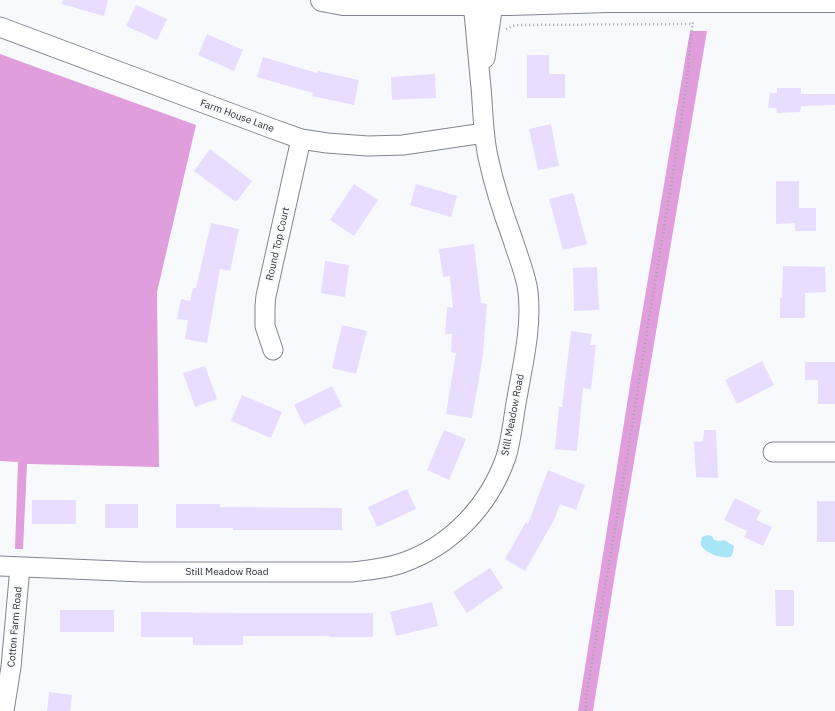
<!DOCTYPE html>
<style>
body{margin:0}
canvas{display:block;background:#f7f9fd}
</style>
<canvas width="835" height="711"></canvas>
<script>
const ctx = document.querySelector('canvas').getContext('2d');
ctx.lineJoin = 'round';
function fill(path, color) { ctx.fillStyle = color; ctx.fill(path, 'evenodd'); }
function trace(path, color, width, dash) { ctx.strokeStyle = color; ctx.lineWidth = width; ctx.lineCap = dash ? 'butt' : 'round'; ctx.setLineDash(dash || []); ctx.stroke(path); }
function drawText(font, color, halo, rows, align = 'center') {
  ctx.font = font + ' "IBM Plex Sans",sans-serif'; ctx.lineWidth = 3.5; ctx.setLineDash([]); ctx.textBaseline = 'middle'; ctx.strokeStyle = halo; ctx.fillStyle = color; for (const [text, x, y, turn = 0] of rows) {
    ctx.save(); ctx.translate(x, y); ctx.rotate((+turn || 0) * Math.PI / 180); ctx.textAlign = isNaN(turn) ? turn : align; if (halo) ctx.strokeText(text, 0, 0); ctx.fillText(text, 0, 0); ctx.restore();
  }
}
fill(new Path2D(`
 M 690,31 L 707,31 L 616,568 L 593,711 L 578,711 L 631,379 Z
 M 0,54 L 196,125 L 157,292 L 159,467 L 27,464 L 23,549 L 15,549 L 18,462 L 0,461 Z`), '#e09edc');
fill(new Path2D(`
 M 707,535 L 712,536 L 714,540 L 720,541 L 724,540 L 734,546 L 733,552 L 731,557 C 728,557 726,558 724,557 C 717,557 706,552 702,547 C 700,543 701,540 702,537 Z`), '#a7e6f7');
fill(new Path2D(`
 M 63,0 L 108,0 L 104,16 L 62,4 Z
 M 136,5 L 167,19 L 157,40 L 126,26 Z
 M 207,34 L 243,50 L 234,71 L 198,55 Z
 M 527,55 L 549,55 L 549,74 L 565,74 L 565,98 L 527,98 Z
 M 263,57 L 317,73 L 318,71 L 359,80 L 354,105 L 312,96 L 313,93 L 257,77 Z
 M 435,74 L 436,98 L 392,100 L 391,77 Z
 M 777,88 L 801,88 L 801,94 L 835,94 L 835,105 L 801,106 L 800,112 L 777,113 L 776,108 L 768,108 L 770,93 L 777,93 Z
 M 551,124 L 559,166 L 538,170 L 529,129 Z
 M 210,149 L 252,181 L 236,202 L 194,171 Z
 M 776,181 L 799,181 L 799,208 L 816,208 L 816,231 L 795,231 L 795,223 L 776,224 Z
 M 354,184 L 378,200 L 354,236 L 330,220 Z
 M 416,184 L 457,196 L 451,217 L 410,205 Z
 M 573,193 L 587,244 L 563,250 L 549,199 Z
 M 211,223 L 239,229 L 230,271 L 220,269 L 207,343 L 185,339 L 188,320 L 177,319 L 181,299 L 190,301 L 193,288 L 196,288 Z
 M 474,244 L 481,303 L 487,304 L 483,355 L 472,418 L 446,414 L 456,353 L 451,352 L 452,334 L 445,334 L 447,307 L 453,308 L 450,276 L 443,277 L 439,249 Z
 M 325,261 L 349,265 L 345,297 L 321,293 Z
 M 783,266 L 825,267 L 826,292 L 805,293 L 805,318 L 780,318 L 780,298 L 782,297 Z
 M 597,267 L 599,310 L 574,311 L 573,268 Z
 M 342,325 L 367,331 L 356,374 L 332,368 Z
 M 571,331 L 592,334 L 590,345 L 596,345 L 591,389 L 583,388 L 577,451 L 555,449 L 559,407 L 562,407 Z
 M 762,361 L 774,385 L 737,404 L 725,380 Z
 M 805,362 L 835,362 L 835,404 L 818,404 L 818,380 L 805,380 Z
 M 205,366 L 217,399 L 195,407 L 183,373 Z
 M 332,386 L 342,406 L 304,425 L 294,405 Z
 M 242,395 L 282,412 L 271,438 L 231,421 Z
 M 444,430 L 466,439 L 449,480 L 427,470 Z
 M 704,430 L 716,430 L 718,478 L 696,477 L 694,442 L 703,441 Z
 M 548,470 L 585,485 L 576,510 L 560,504 L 555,518 L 525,571 L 505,559 L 526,522 L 528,524 Z
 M 407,489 L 416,509 L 377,527 L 368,507 Z
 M 735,498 L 761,511 L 756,520 L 772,527 L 763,546 L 744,537 L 747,531 L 724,520 Z
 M 32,500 L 76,500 L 76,524 L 32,524 Z
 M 817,501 L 835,501 L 835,542 L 817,542 Z
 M 105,504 L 138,504 L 138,528 L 105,528 Z
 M 176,504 L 220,504 L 220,507 L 342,508 L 342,530 L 233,530 L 233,528 L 176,528 Z
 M 490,568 L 503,588 L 467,613 L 453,592 Z
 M 775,590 L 794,590 L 794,626 L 776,626 Z
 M 432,602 L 438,626 L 396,636 L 390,612 Z
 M 60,610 L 114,610 L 114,632 L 60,632 Z
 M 141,612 L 243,613 L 373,613 L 373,637 L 329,637 L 329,636 L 243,636 L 243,645 L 193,645 L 193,637 L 141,637 Z
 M 49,692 L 72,695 L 70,711 L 47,711 Z`), '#e8ddfe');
const minor = new Path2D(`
 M 0,27 L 273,129 L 301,139 L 327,143 L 368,146 L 403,145 L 484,133
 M 485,58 L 493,4
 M 273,350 L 265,326 L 265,306 L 266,296 L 301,139
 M 773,452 L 835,452
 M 0,566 L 143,572 L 352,572 C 369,570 385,569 402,563 C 451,546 489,506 506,457 C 512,438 513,418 517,398 C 523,363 532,327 528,292 C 526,274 518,257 513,240 C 503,213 494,185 488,157 C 483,134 483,110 481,87 C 478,59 476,31 473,3
 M 4,711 L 11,667 L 20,567`);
const secondary = new Path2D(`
 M 322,0 L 343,4 L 509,4 L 608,1 L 835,1`);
trace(minor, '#838691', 21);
trace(secondary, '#838691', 24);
trace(new Path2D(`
 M 506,29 L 512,26 L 519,25 L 693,24
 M 586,711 L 586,697 L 600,615 L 620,500 L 650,314 L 673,173 L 686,88 L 693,20`), '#a3a4a8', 2.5, [1, 3]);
trace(minor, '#fff', 19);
trace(secondary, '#fff', 22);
drawText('10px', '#2e2f33', '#f7f9fd', [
 ["Farm House Lane",237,116,20],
 ["Round Top Court",278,244,-77],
 ["Still Meadow Road",513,415,-79],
 ["Still Meadow Road",227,572],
 ["Cotton Farm Road",15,627,-85]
]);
</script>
